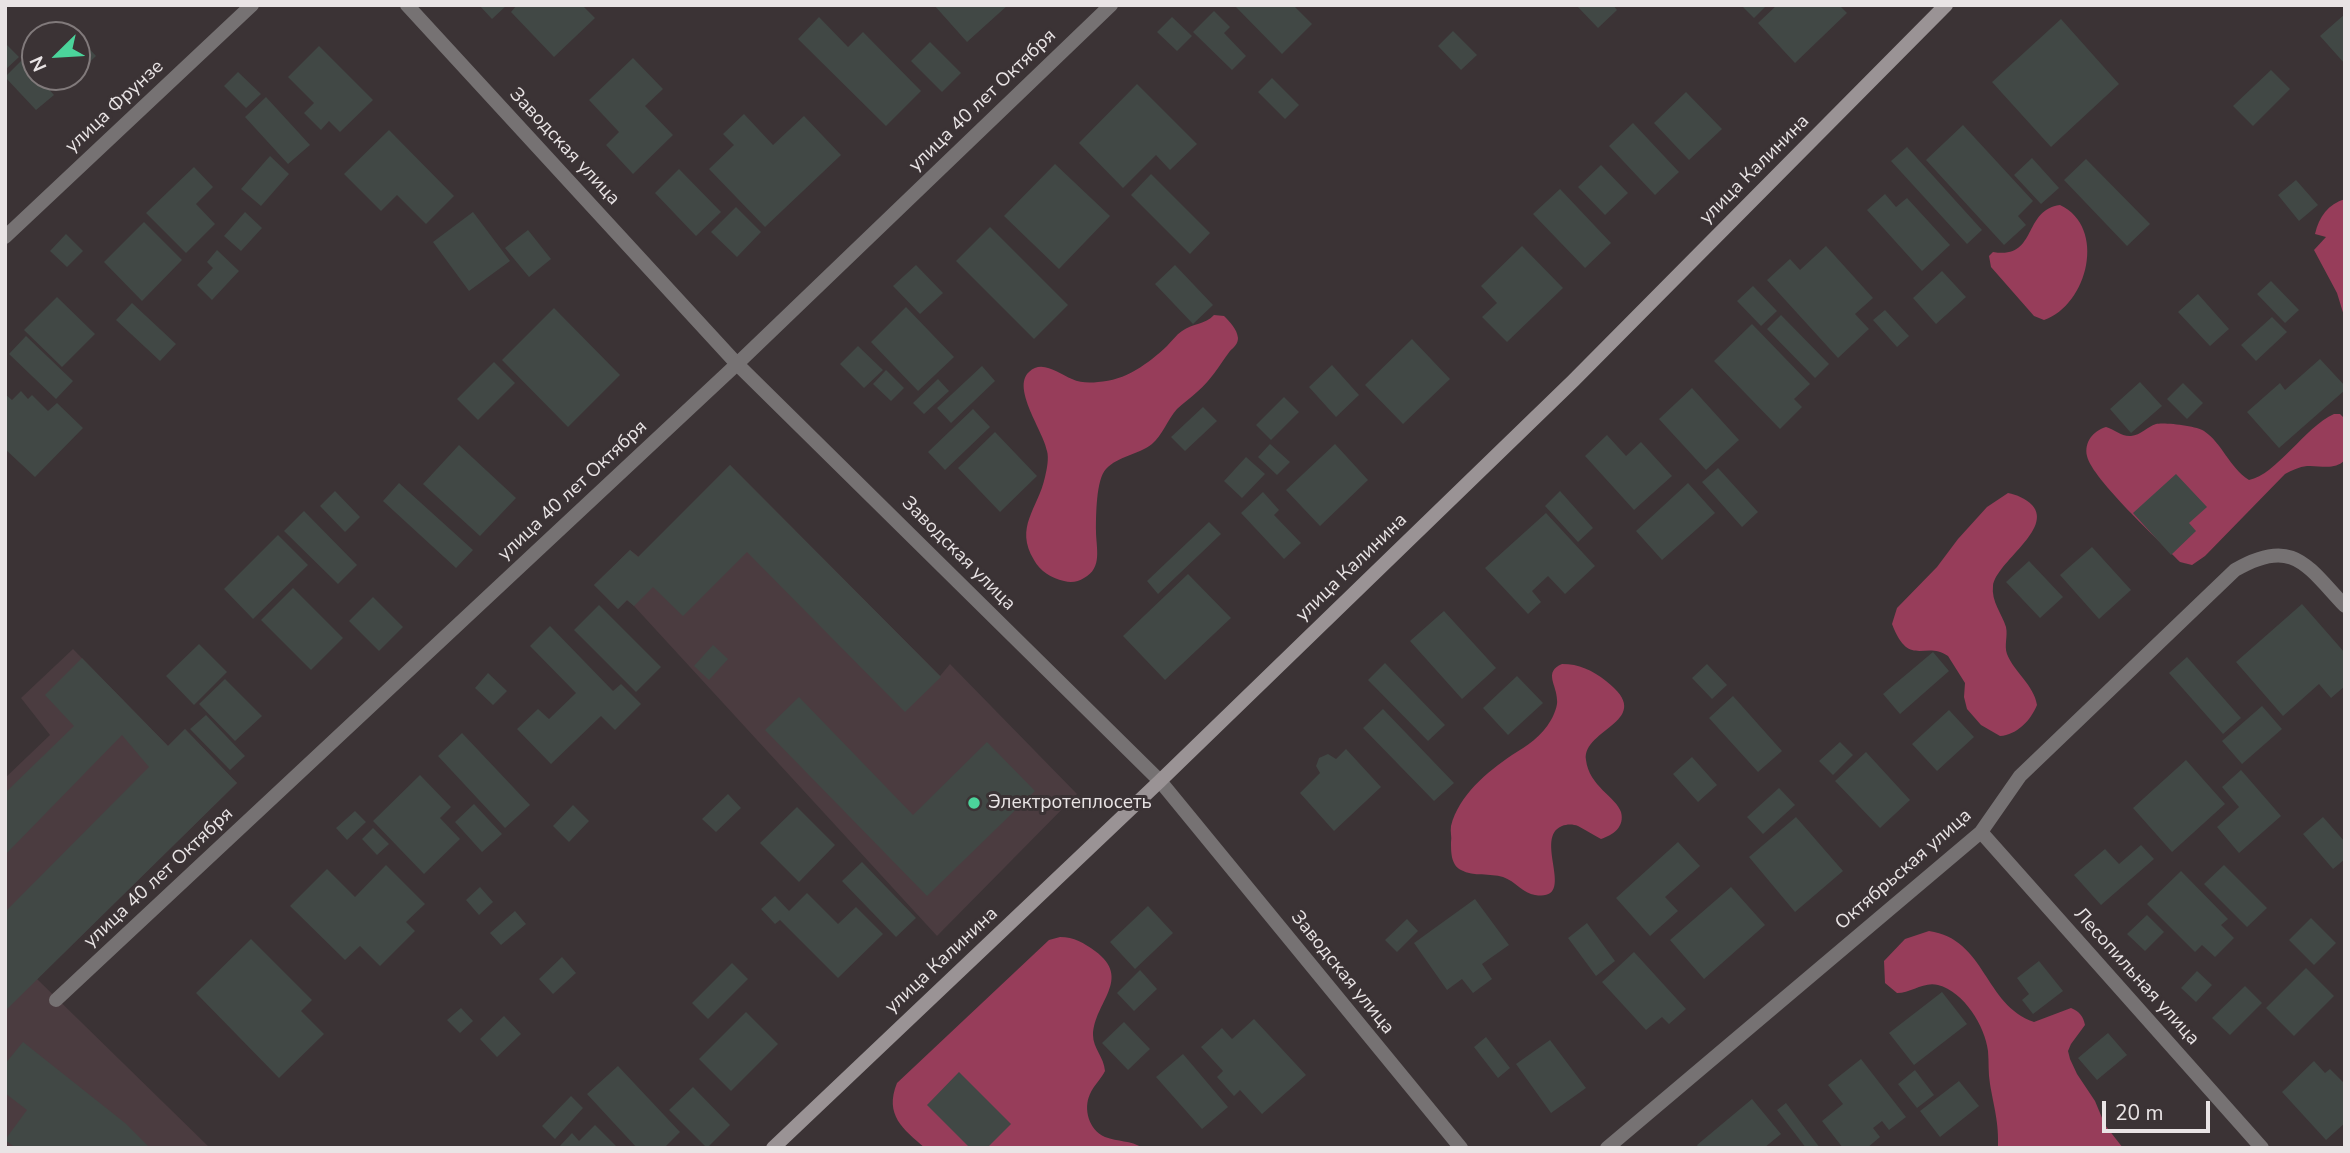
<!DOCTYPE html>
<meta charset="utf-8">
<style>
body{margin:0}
#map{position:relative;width:2350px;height:1153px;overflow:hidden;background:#3b3335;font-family:"Nunito Sans",sans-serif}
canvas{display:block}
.frame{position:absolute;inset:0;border:7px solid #e9e4e5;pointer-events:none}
.north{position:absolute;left:21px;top:21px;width:70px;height:70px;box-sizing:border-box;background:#3b3335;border:2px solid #817a7b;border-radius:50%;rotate:246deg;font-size:19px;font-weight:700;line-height:28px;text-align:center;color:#e9e4e5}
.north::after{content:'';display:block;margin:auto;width:24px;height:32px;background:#4bd49b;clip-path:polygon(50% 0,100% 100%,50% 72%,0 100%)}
.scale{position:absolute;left:2102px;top:1101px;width:108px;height:32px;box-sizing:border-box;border:4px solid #e9e4e5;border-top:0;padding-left:9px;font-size:21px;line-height:24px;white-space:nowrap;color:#e9e4e5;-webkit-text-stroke:5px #3b3335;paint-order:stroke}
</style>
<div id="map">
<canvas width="2350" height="1153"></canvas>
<div class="frame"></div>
<div class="north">N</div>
<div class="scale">20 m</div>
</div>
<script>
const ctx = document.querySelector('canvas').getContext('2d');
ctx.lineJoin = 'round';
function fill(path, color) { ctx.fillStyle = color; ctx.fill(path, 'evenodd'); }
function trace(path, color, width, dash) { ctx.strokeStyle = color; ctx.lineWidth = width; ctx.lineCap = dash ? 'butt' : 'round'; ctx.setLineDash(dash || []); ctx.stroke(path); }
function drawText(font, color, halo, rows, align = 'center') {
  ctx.font = font + ' "Nunito Sans",sans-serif'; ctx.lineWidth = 6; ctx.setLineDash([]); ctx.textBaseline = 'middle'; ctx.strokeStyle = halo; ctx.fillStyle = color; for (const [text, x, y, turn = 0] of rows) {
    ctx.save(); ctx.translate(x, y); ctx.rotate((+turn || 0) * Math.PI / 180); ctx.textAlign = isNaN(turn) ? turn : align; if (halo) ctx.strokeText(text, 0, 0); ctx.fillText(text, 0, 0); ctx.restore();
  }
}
fill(new Path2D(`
 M 730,465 L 940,676 L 950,664 L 1077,794 L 937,936 L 634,606 L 627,600 L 618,609 L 594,585 L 630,550 L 639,557 Z
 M 73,649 L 168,746 L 185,729 L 237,783 L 37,979 L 210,1148 L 5,1148 L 5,778 L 50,735 L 21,698 Z`), '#4b3c40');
fill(new Path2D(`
 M 2345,199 L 2345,319 L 2337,293 L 2314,250 L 2326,237 L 2315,234 C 2319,217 2328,204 2345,199 Z
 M 2060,205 C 2107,227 2088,305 2044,320 L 2034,316 L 1991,267 L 1989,256 L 1993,252 C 2038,260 2022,210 2060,205 Z
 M 1214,315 L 1224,316 C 1230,322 1237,329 1238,338 C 1238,344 1234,347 1230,351 C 1219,366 1211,380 1197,392 C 1191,398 1183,403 1177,409 C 1168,419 1162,436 1152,444 C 1138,455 1118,456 1106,469 C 1096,479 1096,517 1096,531 C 1096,548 1103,568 1084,578 C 1078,582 1071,583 1064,581 C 1051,578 1040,571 1034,560 C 1014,527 1038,509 1045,477 C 1047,469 1049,458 1047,451 C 1044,432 1011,388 1029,372 C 1042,359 1059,374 1072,379 C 1080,383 1090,383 1098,382 C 1125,381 1149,363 1167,346 C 1172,341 1176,335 1182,331 C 1193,323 1205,325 1214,315 Z
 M 2334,414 L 2340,414 L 2345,419 L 2345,460 C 2334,471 2320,465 2307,466 C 2299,467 2292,470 2285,474 L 2205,556 L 2192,565 L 2180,562 C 2161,542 2092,479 2087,456 C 2084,442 2093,431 2106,427 C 2114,429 2122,437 2131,436 C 2141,435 2147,427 2156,424 C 2164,422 2197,426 2204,431 C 2222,443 2229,467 2249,480 C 2276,475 2305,427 2334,414 Z
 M 2008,493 C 2017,495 2025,498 2032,505 C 2054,529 1996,562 1993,586 C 1991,601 2002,614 2006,627 C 2008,636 2004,645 2007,654 C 2014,672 2034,685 2037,705 C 2031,720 2017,735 2000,736 L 1981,725 L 1967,709 L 1964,697 L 1965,683 L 1948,656 C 1925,640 1909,669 1892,624 L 1897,608 L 1937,567 L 1958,539 L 1987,507 Z
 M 1562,664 C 1579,664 1592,670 1606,681 C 1658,721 1582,728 1586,760 C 1589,786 1616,797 1621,812 C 1625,827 1613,835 1601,839 C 1593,835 1586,830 1578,826 C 1573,824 1567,824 1562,826 C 1532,838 1579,902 1535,895 C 1524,894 1515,881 1503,877 C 1490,873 1474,877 1461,870 C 1451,865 1451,852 1451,842 C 1452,837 1450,832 1451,826 C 1459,795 1487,772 1512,755 C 1527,746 1542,736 1551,720 C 1554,715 1558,705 1557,700 C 1557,685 1543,672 1562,664 Z
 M 1929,931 C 1986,939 1984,1005 2034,1022 L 2071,1008 C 2080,1012 2083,1016 2085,1025 L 2071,1044 L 2068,1051 L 2070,1059 L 2077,1074 L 2095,1101 L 2105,1125 L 2123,1148 L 1998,1148 C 1999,1122 1994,1108 1990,1084 C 1988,1073 1989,1062 1988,1051 C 1985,1026 1964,992 1938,985 C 1924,981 1911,993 1897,993 L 1885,983 L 1884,961 L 1905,939 Z
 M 1060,937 C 1074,937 1084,943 1095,951 C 1133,979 1094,1002 1093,1035 C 1093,1048 1104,1057 1105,1071 C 1101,1079 1094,1085 1090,1094 C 1083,1109 1089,1130 1105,1137 C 1118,1142 1130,1140 1143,1148 L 925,1148 C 903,1129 884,1115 897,1083 L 1049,940 Z`), '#973d5a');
fill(new Path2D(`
 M 479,5 L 507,5 L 492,19 Z
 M 517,5 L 582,5 L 595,18 L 554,57 L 511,12 Z
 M 934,5 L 1008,5 L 967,42 Z
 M 1234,5 L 1293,5 L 1312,24 L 1282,54 Z
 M 1576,5 L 1613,5 L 1617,10 L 1598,28 Z
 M 1741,5 L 1767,5 L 1754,18 Z
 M 1777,5 L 1839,5 L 1847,13 L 1795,63 L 1758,23 Z
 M 1214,11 L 1230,27 L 1224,33 L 1246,56 L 1232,70 L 1193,32 Z
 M 2345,14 L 2345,64 L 2320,36 Z
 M 819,17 L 848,47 L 863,32 L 921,91 L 886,126 L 798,39 Z
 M 1172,17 L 1192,36 L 1177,51 L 1157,32 Z
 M 2061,19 L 2119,84 L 2051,147 L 1992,82 Z
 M 1453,31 L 1477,55 L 1461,70 L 1438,46 Z
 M 83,42 L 96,56 L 77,74 L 77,48 Z
 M 930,42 L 961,73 L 942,92 L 911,61 Z
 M 5,43 L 19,57 L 5,70 Z
 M 319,46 L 373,100 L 340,132 L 329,121 L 321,130 L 304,113 L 314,103 L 288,77 Z
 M 633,58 L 663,89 L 645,106 L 673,135 L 633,174 L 606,145 L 619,132 L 589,100 Z
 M 22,60 L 35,74 L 35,77 L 38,77 L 54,95 L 36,110 L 5,77 Z
 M 2271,70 L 2290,89 L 2253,126 L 2233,106 Z
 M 238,72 L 261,94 L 246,108 L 224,86 Z
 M 52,77 L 74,77 L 63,88 Z
 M 1272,78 L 1299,105 L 1285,119 L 1258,92 Z
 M 1137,84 L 1197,144 L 1170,170 L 1156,155 L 1123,188 L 1079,143 Z
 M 1686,92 L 1722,129 L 1689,160 L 1654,123 Z
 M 266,97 L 310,145 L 288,164 L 245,117 Z
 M 744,114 L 773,145 L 804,116 L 841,155 L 765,227 L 709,169 L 734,145 L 723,134 Z
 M 1633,123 L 1679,172 L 1655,195 L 1609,146 Z
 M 1963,125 L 2033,201 L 2018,216 L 2026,225 L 2004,245 L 1926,160 Z
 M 389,130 L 454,196 L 426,224 L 397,195 L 381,211 L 344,174 Z
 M 1907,147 L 1982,230 L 1967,244 L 1891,161 Z
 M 270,156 L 289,174 L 261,206 L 241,189 Z
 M 2032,158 L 2059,188 L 2041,204 L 2014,175 Z
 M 2086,159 L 2150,224 L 2127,246 L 2064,180 Z
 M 1055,164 L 1110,216 L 1059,269 L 1004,216 Z
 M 1601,165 L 1628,193 L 1605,215 L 1578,187 Z
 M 194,167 L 213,187 L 196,204 L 215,224 L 186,253 L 146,213 Z
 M 679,169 L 721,212 L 696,236 L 655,193 Z
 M 1151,174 L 1210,233 L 1190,254 L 1131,195 Z
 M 2296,180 L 2318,205 L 2299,221 L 2278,195 Z
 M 1560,189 L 1611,243 L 1585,268 L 1533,214 Z
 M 1885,194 L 1896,207 L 1907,198 L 1950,245 L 1922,271 L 1867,210 Z
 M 736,207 L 761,232 L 737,257 L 711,232 Z
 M 245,212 L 262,228 L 241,251 L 224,236 Z
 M 473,212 L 510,261 L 469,291 L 433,242 Z
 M 144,222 L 182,260 L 142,301 L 104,262 Z
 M 990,227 L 1068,305 L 1034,339 L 956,261 Z
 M 528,230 L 551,259 L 529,277 L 505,248 Z
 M 66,234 L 83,251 L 67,267 L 50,251 Z
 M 1522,246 L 1563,288 L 1507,342 L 1482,317 L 1497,303 L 1481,286 Z
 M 1826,246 L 1873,298 L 1855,314 L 1869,329 L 1838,358 L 1767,280 L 1790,259 L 1800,270 Z
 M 217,250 L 239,271 L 212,300 L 197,285 L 213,268 L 207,262 Z
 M 916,265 L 943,293 L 920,314 L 893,286 Z
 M 1175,265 L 1213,305 L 1193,324 L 1155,284 Z
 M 1942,271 L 1966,297 L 1936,324 L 1913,298 Z
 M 2271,281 L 2299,310 L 2285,323 L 2257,294 Z
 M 1753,286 L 1777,311 L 1761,326 L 1737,301 Z
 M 2198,294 L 2229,329 L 2210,346 L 2178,312 Z
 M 57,297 L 95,334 L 62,367 L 24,330 Z
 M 132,303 L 176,344 L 160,361 L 116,320 Z
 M 906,307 L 954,357 L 918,391 L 871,342 Z
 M 554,308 L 620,375 L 568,427 L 502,360 Z
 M 1885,310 L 1909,336 L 1897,347 L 1873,320 Z
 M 1781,315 L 1829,364 L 1815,378 L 1767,329 Z
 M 2272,317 L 2287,332 L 2256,361 L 2241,345 Z
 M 1752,324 L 1810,384 L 1794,399 L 1802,407 L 1780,429 L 1714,361 Z
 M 26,336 L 73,381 L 56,399 L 9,354 Z
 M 1412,339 L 1450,379 L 1403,424 L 1365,385 Z
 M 858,346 L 883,370 L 864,388 L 840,364 Z
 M 2320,359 L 2345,386 L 2345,390 L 2279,448 L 2247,412 L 2280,383 L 2285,390 Z
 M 494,362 L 515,383 L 478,420 L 457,399 Z
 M 1332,365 L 1359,395 L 1336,417 L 1309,387 Z
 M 982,366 L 995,381 L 951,423 L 937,408 Z
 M 886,370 L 904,388 L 891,401 L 873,384 Z
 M 938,379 L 949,391 L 924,414 L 913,403 Z
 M 2140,382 L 2162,406 L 2131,433 L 2110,409 Z
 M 2183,383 L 2203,403 L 2187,419 L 2167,399 Z
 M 1692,388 L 1739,440 L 1706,470 L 1659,419 Z
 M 21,391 L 28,399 L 32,395 L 48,411 L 57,403 L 83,428 L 35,477 L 5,449 L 5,394 L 12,400 Z
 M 1284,397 L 1299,412 L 1271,440 L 1256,425 Z
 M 1203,407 L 1217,421 L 1185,451 L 1171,437 Z
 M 973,409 L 990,427 L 945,470 L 928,452 Z
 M 995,432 L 1037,476 L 1000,512 L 958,468 Z
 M 1607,435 L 1626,456 L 1641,442 L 1672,476 L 1634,510 L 1585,456 Z
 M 1270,444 L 1290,462 L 1277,475 L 1258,457 Z
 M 1335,444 L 1368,480 L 1320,526 L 1286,490 Z
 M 459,445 L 516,498 L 480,536 L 423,484 Z
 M 1246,457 L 1265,474 L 1242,498 L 1224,481 Z
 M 730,465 L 941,677 L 905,712 L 747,552 L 683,616 L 653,587 L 634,606 L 627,600 L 618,609 L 594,585 L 630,550 L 638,557 Z
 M 1718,468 L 1758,512 L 1742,527 L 1702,482 Z
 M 2176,474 L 2207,507 L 2189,523 L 2196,531 L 2171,555 L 2133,513 Z
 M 399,483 L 473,550 L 456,568 L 383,501 Z
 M 1688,483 L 1715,513 L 1662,560 L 1636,531 Z
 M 335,491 L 360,517 L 345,532 L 320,506 Z
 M 1560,491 L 1593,528 L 1578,542 L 1545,506 Z
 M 1263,492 L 1279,510 L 1274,515 L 1301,543 L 1284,559 L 1241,513 Z
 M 304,511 L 357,565 L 338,584 L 284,531 Z
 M 1546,513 L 1595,566 L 1565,594 L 1548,576 L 1532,591 L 1541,602 L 1528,614 L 1485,568 Z
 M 1209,522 L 1221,534 L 1158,594 L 1147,581 Z
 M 278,535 L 308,565 L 253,619 L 224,589 Z
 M 2092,547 L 2131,590 L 2099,619 L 2060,575 Z
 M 2029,561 L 2063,597 L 2040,618 L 2006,582 Z
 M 1188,574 L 1231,618 L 1165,680 L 1123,636 Z
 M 293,588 L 343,638 L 311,670 L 261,620 Z
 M 373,597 L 403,627 L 379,651 L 349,621 Z
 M 2302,604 L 2345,653 L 2345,686 L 2331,698 L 2319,684 L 2283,716 L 2236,662 Z
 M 599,605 L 661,667 L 636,692 L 574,630 Z
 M 1444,611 L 1496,668 L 1462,699 L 1410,641 Z
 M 550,626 L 613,691 L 621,684 L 641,704 L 615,730 L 601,716 L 551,764 L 517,729 L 538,709 L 549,719 L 576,693 L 530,646 Z
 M 199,644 L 227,672 L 194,705 L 166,676 Z
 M 713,645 L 728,659 L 709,680 L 694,666 Z
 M 1933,652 L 1949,671 L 1900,714 L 1883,694 Z
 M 2187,657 L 2241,718 L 2223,734 L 2169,673 Z
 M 82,658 L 168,746 L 185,729 L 237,783 L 5,1011 L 5,912 L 149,767 L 122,735 L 5,855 L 5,793 L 74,726 L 45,695 Z
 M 1385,663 L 1445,725 L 1428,741 L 1368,680 Z
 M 1707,664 L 1727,685 L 1712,699 L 1692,678 Z
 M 488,673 L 507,691 L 493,705 L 475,688 Z
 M 1517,676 L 1543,703 L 1508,735 L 1483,708 Z
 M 225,679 L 262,716 L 235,741 L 199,704 Z
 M 1733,696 L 1782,751 L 1758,772 L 1709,718 Z
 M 799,697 L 913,815 L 987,742 L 1035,791 L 927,896 L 765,730 Z
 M 2262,706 L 2282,729 L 2242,764 L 2222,741 Z
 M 1383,709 L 1454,783 L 1434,801 L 1363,728 Z
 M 1949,710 L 1974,737 L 1937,771 L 1912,744 Z
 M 206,715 L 245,756 L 230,770 L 190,729 Z
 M 462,733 L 530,805 L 505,828 L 438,756 Z
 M 1840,742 L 1853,755 L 1833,775 L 1819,761 Z
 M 1346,749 L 1381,787 L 1334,831 L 1300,793 L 1320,773 L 1316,766 L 1319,758 L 1328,754 L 1336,759 Z
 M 1866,752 L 1910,800 L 1880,828 L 1835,781 Z
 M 1692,757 L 1717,785 L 1698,802 L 1673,774 Z
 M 2186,760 L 2225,804 L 2172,852 L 2133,808 Z
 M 2241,770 L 2281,816 L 2239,853 L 2217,827 L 2239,807 L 2222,787 Z
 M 420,775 L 451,807 L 440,818 L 460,839 L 424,874 L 373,821 Z
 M 1779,788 L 1795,805 L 1763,834 L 1747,817 Z
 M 728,794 L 741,808 L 716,832 L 702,819 Z
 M 474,804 L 502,834 L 482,852 L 455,822 Z
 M 573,805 L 589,821 L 569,842 L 553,826 Z
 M 797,807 L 835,845 L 799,882 L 760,843 Z
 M 355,811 L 366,822 L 347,840 L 336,828 Z
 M 1796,817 L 1843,871 L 1795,912 L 1749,857 Z
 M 2323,817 L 2345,842 L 2345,859 L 2333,869 L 2303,834 Z
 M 373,828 L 389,844 L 377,855 L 362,839 Z
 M 1678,842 L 1700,866 L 1665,897 L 1678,911 L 1650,936 L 1616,898 Z
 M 2141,845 L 2154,859 L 2101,905 L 2074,875 L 2105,849 L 2119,864 Z
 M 862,862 L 916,918 L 896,937 L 842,881 Z
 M 386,865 L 425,904 L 406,922 L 415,931 L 380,966 L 360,946 L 345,960 L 290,906 L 327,869 L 355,897 Z
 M 2224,865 L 2267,908 L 2247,927 L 2204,884 Z
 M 2181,871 L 2228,919 L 2221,925 L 2234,938 L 2215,957 L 2202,945 L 2195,952 L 2147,904 Z
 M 480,887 L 493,902 L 479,915 L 466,900 Z
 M 1731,887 L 1765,925 L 1704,979 L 1670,940 Z
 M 807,893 L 838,924 L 856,907 L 883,934 L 838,978 L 780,920 L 775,924 L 761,909 L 775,896 L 789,911 Z
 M 1475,899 L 1509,945 L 1482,964 L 1492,979 L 1473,993 L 1462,979 L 1447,990 L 1414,943 Z
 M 1148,906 L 1173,933 L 1135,969 L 1110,942 Z
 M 515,911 L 526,924 L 501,945 L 490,933 Z
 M 2147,915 L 2164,932 L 2145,951 L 2127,934 Z
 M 2311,918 L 2336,943 L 2314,965 L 2289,940 Z
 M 1407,919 L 1418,931 L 1397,952 L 1385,940 Z
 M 1587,923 L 1615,961 L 1596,976 L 1568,938 Z
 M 251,939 L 312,1000 L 301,1011 L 324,1034 L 279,1078 L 196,993 Z
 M 1634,952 L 1686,1009 L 1669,1024 L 1662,1017 L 1646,1030 L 1602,982 Z
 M 562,957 L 576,973 L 553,994 L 539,979 Z
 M 2039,961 L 2063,991 L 2033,1014 L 2022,1000 L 2029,994 L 2017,978 Z
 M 732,963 L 748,979 L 708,1019 L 692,1003 Z
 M 2306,968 L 2334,996 L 2294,1036 L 2266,1008 Z
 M 1140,970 L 1157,989 L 1134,1011 L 1117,993 Z
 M 2197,971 L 2212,985 L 2196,1002 L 2181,988 Z
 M 2245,986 L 2262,1003 L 2230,1035 L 2212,1018 Z
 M 1942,992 L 1967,1024 L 1914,1065 L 1889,1033 Z
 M 461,1008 L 473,1021 L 460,1033 L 447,1020 Z
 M 746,1012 L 778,1044 L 731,1091 L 699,1059 Z
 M 504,1016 L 521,1034 L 497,1057 L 480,1039 Z
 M 1254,1019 L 1306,1075 L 1262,1114 L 1240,1090 L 1234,1096 L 1217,1077 L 1223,1071 L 1201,1047 L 1222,1028 L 1232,1039 Z
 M 1124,1022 L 1150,1049 L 1128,1070 L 1102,1043 Z
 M 2108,1033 L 2127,1055 L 2097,1080 L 2078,1058 Z
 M 1486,1037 L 1510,1068 L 1498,1078 L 1474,1047 Z
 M 1550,1040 L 1586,1088 L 1551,1113 L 1516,1064 Z
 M 23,1042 L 125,1123 L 150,1148 L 16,1148 L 5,1140 L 27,1110 L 5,1093 L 5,1064 Z
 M 1183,1054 L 1228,1107 L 1202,1129 L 1156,1077 Z
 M 1861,1059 L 1906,1117 L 1889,1130 L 1882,1121 L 1873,1128 L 1880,1137 L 1867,1148 L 1843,1148 L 1822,1121 L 1843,1104 L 1828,1085 Z
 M 2314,1061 L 2325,1073 L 2330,1069 L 2345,1084 L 2345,1123 L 2326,1140 L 2282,1092 Z
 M 618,1066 L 680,1132 L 664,1148 L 637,1148 L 587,1094 Z
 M 1915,1070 L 1934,1095 L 1917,1108 L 1898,1084 Z
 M 959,1072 L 1011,1124 L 987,1148 L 970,1148 L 927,1105 Z
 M 1959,1081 L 1979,1106 L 1940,1137 L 1920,1111 Z
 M 693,1087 L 730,1125 L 707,1148 L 669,1110 Z
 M 571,1096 L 583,1108 L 555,1139 L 542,1126 Z
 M 1752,1099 L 1781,1134 L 1764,1148 L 1699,1148 L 1697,1145 Z
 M 1786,1103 L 1820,1148 L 1806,1148 L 1777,1110 Z
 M 595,1125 L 618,1148 L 558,1148 L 572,1133 L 579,1141 Z`), '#414845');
trace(new Path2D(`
 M 407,5 L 737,364 L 1160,781 L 1461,1148
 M 5,237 L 252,5
 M 1981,832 L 2262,1148
 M 56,1000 L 737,364 L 1111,5
 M 1607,1148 L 1981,832 L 2020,776 L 2235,570 C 2293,536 2307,566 2345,606`), '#767273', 14);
trace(new Path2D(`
 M 773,1148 L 1160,781 L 1573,381 L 1946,5`), '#9a9395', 14);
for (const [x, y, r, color] of [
 [974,803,7,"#4bd49b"]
]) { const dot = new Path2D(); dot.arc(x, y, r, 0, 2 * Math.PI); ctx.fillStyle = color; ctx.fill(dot); trace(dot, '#3b3335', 2.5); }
drawText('19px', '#e9e4e5', '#3b3335', [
 ["улица 40 лет Октября",983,101,-44],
 ["улица Фрунзе",115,107,-43],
 ["Заводская улица",564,147,47],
 ["улица Калинина",1755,170,-45],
 ["улица 40 лет Октября",573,491,-43],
 ["Заводская улица",958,554,45],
 ["улица Калинина",1352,568,-44],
 ["Октябрьская улица",1904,870,-41],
 ["улица 40 лет Октября",159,878,-43],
 ["улица Калинина",942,961,-43],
 ["Заводская улица",1342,973,51],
 ["Лесопильная улица",2136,977,48]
]);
drawText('19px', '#e9e4e5', '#3b3335', [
 ["Электротеплосеть",988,803]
], 'left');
</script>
